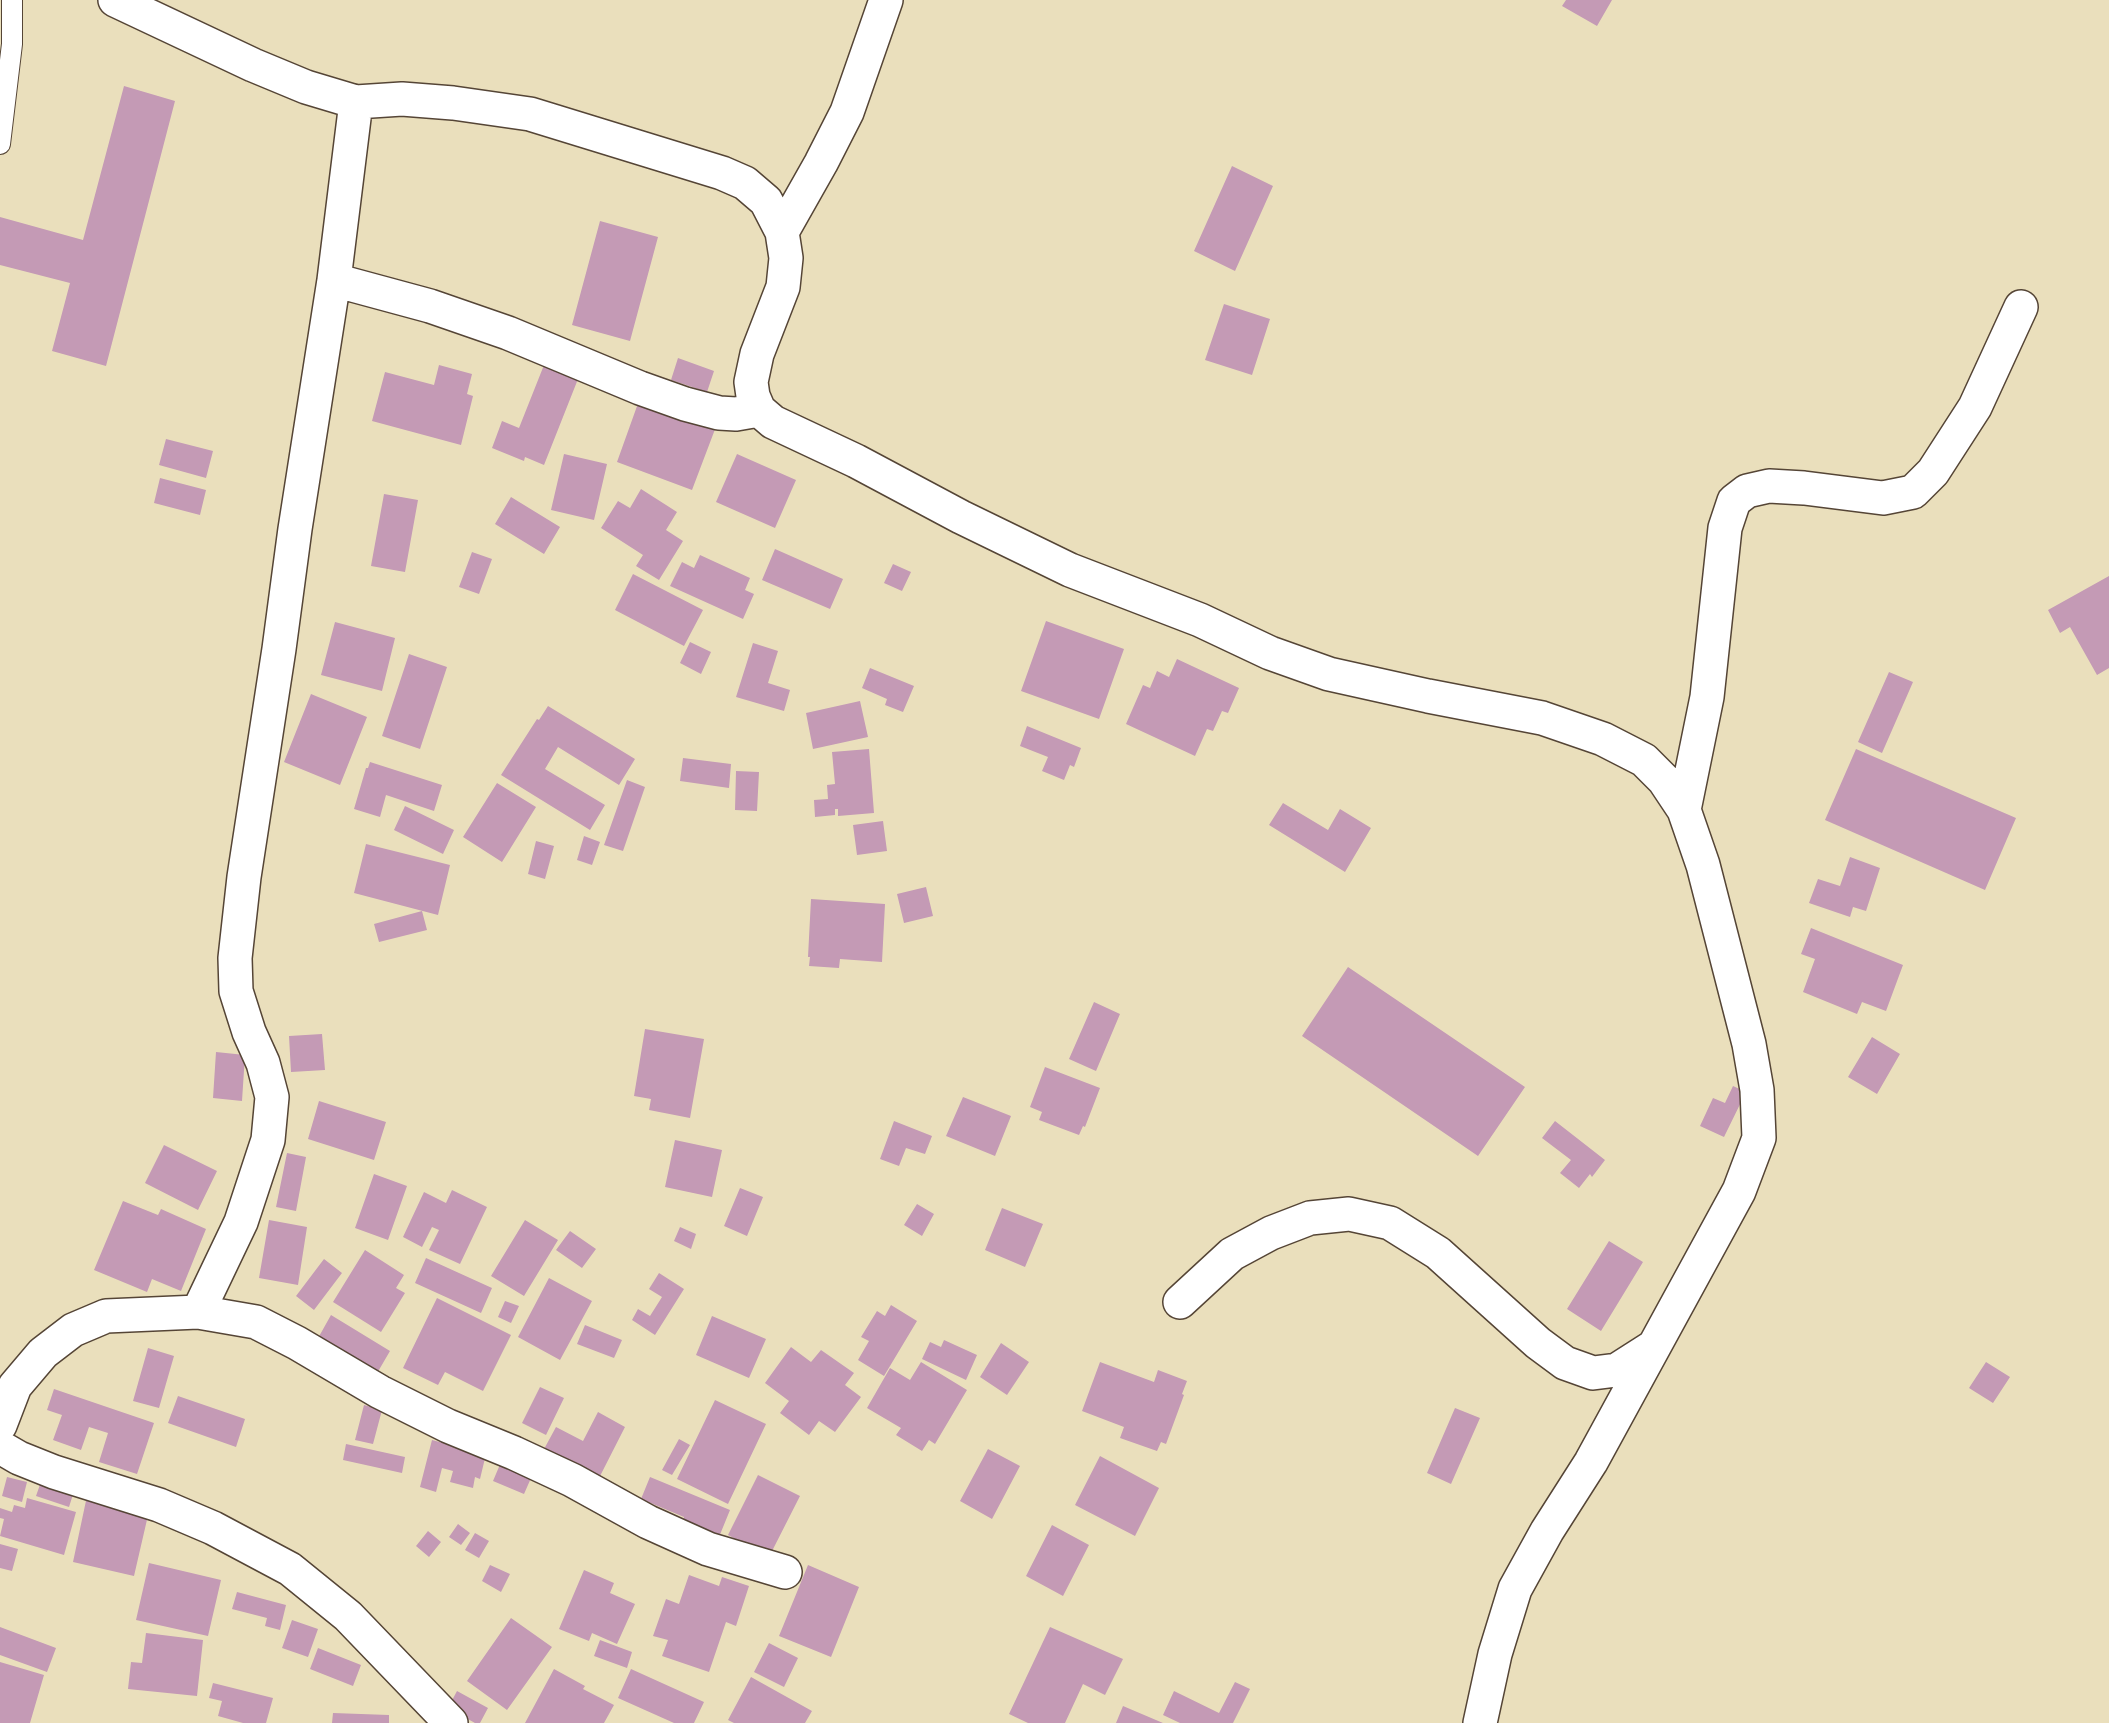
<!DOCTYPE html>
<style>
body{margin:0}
canvas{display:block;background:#eadfbc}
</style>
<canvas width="2109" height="1723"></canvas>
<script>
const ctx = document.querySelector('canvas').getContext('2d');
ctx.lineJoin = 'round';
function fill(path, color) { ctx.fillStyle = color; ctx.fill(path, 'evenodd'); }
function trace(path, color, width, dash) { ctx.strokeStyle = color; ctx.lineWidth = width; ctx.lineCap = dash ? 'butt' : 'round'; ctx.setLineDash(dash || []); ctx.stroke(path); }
fill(new Path2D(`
 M 1566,0 L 1612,0 L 1597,26 L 1562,6 Z
 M 124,86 L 175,101 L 106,366 L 52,351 L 70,283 L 0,265 L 0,217 L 83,240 Z
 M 1232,166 L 1273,186 L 1235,271 L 1194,251 Z
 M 600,221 L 658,237 L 630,341 L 572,325 Z
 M 1224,304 L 1270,319 L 1252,375 L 1205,360 Z
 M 678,358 L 714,371 L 707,392 L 671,380 Z
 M 439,365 L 472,374 L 467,394 L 473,396 L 461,445 L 372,421 L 385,372 L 434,385 Z
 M 544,365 L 578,379 L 544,465 L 525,457 L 524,461 L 492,448 L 502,421 L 519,428 Z
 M 641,395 L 717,424 L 692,490 L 617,462 Z
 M 166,439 L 213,451 L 206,478 L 159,465 Z
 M 564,454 L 607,464 L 594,520 L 551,510 Z
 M 737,454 L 796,480 L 775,528 L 716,502 Z
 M 160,478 L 206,490 L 200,515 L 154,503 Z
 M 641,489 L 677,512 L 666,530 L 683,541 L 659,580 L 636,566 L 643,555 L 601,528 L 618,501 L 630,508 Z
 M 384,494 L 418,500 L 405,572 L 371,566 Z
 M 511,497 L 560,527 L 544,554 L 495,524 Z
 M 775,549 L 843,579 L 830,609 L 762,580 Z
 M 472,552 L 492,559 L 479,594 L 459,587 Z
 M 700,555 L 750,578 L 745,590 L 754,594 L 743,619 L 670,586 L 682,562 L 694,568 Z
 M 893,564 L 911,572 L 902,591 L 884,583 Z
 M 633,574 L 703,610 L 684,646 L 615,610 Z
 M 2109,576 L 2109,668 L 2097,675 L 2070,627 L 2060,633 L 2048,610 Z
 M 1046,621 L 1124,649 L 1099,719 L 1021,691 Z
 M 335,622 L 395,638 L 382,691 L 321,675 Z
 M 690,642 L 711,652 L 701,674 L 680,663 Z
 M 753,643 L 778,651 L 768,683 L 790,690 L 784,711 L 736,697 Z
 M 409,654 L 447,667 L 420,749 L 382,736 Z
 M 1177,659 L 1239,688 L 1228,713 L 1222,711 L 1213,731 L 1207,729 L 1195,756 L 1126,724 L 1143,685 L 1150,688 L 1157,671 L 1169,677 Z
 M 870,668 L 914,686 L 903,712 L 885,705 L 887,699 L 862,688 Z
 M 1889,672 L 1913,682 L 1882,753 L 1858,742 Z
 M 311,694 L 367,717 L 340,785 L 284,762 Z
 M 860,701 L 868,737 L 813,749 L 806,713 Z
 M 548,706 L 635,759 L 619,785 L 558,747 L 545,769 L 605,805 L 590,830 L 501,775 L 537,719 L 539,720 Z
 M 1027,726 L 1081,748 L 1074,767 L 1070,765 L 1064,780 L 1042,771 L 1048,757 L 1020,746 Z
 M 869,749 L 874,813 L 838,816 L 838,809 L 835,809 L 835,815 L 815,817 L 814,800 L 828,799 L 827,785 L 835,784 L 832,752 Z
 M 1856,749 L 2016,818 L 1985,890 L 1825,820 Z
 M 683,758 L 731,764 L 729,788 L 680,781 Z
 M 370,762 L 442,785 L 434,811 L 386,795 L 380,817 L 354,809 L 366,768 L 368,768 Z
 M 736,771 L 759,772 L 757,811 L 735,810 Z
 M 627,780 L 645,787 L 623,851 L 604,845 Z
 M 497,783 L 536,807 L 502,862 L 463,837 Z
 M 1283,803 L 1328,830 L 1340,809 L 1371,828 L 1345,872 L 1269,825 Z
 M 405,806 L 454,830 L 443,854 L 394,830 Z
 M 883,821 L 887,851 L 857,855 L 853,825 Z
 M 584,836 L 600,842 L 592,865 L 577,860 Z
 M 536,841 L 554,846 L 545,879 L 528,874 Z
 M 366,844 L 450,865 L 438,915 L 354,893 Z
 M 1850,857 L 1880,868 L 1866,911 L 1853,907 L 1850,917 L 1809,903 L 1818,879 L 1840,886 Z
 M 926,887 L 933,916 L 904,923 L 897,894 Z
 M 811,899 L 885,904 L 882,962 L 840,959 L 839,968 L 809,966 L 810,957 L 808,957 Z
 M 422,911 L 427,930 L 379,942 L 374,924 Z
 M 1811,928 L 1903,965 L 1886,1011 L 1862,1002 L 1857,1014 L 1803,992 L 1815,959 L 1801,954 Z
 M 1348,967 L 1525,1087 L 1478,1156 L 1302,1036 Z
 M 1094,1002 L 1120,1014 L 1096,1071 L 1069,1059 Z
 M 645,1029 L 704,1039 L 690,1118 L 649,1110 L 651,1099 L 634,1096 Z
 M 322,1034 L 325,1070 L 291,1072 L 289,1036 Z
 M 1872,1037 L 1900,1054 L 1877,1094 L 1848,1077 Z
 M 216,1052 L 245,1055 L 242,1101 L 213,1098 Z
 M 1045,1067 L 1100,1088 L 1085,1127 L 1083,1126 L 1079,1135 L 1039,1120 L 1042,1112 L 1030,1107 Z
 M 1733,1086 L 1746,1092 L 1724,1137 L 1700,1126 L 1713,1098 L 1725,1103 Z
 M 963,1097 L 1011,1116 L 995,1156 L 946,1136 Z
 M 319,1101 L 386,1122 L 374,1160 L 308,1139 Z
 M 894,1121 L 932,1136 L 925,1154 L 906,1148 L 899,1166 L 880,1159 Z
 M 1555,1121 L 1605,1160 L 1592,1177 L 1590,1174 L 1579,1188 L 1560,1173 L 1571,1160 L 1542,1138 Z
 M 675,1140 L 722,1150 L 712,1197 L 665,1187 Z
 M 164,1145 L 217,1171 L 198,1210 L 145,1183 Z
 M 287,1153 L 306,1157 L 296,1211 L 276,1207 Z
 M 374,1174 L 407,1186 L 388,1240 L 355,1228 Z
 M 740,1188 L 763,1197 L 747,1236 L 724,1226 Z
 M 452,1190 L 487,1207 L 460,1264 L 429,1250 L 439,1230 L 432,1227 L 422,1247 L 403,1237 L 424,1192 L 446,1203 Z
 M 123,1201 L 158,1215 L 161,1209 L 206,1229 L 181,1291 L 152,1279 L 147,1292 L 94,1270 Z
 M 917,1204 L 934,1214 L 922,1236 L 904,1225 Z
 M 1002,1208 L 1043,1224 L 1025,1267 L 985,1250 Z
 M 269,1220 L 307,1227 L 298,1285 L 259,1278 Z
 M 525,1220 L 558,1240 L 524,1296 L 491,1276 Z
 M 680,1227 L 696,1234 L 691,1249 L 674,1241 Z
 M 570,1231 L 596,1249 L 582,1268 L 556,1250 Z
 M 1609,1241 L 1643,1262 L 1601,1331 L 1567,1309 Z
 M 365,1250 L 404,1275 L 396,1288 L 405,1293 L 381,1332 L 333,1302 Z
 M 426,1258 L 492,1288 L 481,1313 L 415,1283 Z
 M 324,1259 L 342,1273 L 314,1310 L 296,1296 Z
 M 659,1273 L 684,1289 L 655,1335 L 632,1320 L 638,1309 L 650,1316 L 662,1297 L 649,1289 Z
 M 549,1278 L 592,1301 L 560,1360 L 518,1337 Z
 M 437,1298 L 511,1335 L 483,1391 L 445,1372 L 438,1385 L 403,1368 Z
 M 505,1301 L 519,1306 L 511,1323 L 498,1317 Z
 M 891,1305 L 917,1321 L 884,1376 L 858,1360 L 869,1341 L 861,1337 L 877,1311 L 885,1316 Z
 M 331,1315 L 390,1351 L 376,1375 L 317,1340 Z
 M 712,1316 L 766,1339 L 749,1378 L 696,1355 Z
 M 585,1325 L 622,1340 L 614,1358 L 577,1344 Z
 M 944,1340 L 977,1355 L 966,1380 L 922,1359 L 930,1342 L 941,1347 Z
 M 1001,1343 L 1029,1362 L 1007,1395 L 980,1377 Z
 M 791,1347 L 811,1362 L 821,1350 L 854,1373 L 845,1385 L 861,1397 L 835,1432 L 819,1421 L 809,1435 L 780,1413 L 789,1401 L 765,1383 Z
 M 148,1348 L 174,1356 L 159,1408 L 133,1401 Z
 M 921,1362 L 967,1390 L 935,1444 L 929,1440 L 922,1451 L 896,1435 L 901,1428 L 867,1408 L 890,1368 L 910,1380 Z
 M 1100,1362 L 1154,1382 L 1158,1370 L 1187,1381 L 1182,1394 L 1184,1395 L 1166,1444 L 1161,1442 L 1157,1451 L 1120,1438 L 1124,1427 L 1082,1411 Z
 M 1986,1362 L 2010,1377 L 1993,1403 L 1969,1388 Z
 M 540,1387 L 564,1398 L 546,1435 L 522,1423 Z
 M 54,1389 L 154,1423 L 137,1474 L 99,1462 L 108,1433 L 89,1427 L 81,1450 L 53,1440 L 62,1415 L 47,1410 Z
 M 178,1396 L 245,1419 L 236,1447 L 168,1423 Z
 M 715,1400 L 766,1424 L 728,1504 L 677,1479 Z
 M 364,1405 L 382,1410 L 373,1444 L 355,1440 Z
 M 1455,1408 L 1480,1418 L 1451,1484 L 1427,1473 Z
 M 598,1412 L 625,1427 L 598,1480 L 543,1451 L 556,1427 L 583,1441 Z
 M 679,1439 L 690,1445 L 672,1475 L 662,1470 Z
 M 432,1440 L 486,1454 L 480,1479 L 475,1477 L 473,1488 L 450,1482 L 453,1471 L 442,1468 L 436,1492 L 420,1487 Z
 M 346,1444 L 405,1457 L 402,1473 L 343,1460 Z
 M 988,1449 L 1020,1466 L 992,1519 L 960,1501 Z
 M 504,1455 L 535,1469 L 524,1494 L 493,1481 Z
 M 1100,1456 L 1159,1488 L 1135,1536 L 1075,1505 Z
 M 758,1475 L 800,1496 L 769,1557 L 728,1535 Z
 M 43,1476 L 75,1488 L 69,1507 L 36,1496 Z
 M 7,1477 L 27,1482 L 22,1502 L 2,1496 Z
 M 650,1477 L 730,1510 L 719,1537 L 683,1522 L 684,1517 L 641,1499 Z
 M 87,1496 L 149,1511 L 134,1576 L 73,1562 Z
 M 27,1498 L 76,1512 L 64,1555 L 0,1536 L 4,1519 L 0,1518 L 0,1508 L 12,1512 L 14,1505 L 25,1508 Z
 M 458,1524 L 470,1533 L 461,1545 L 449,1537 Z
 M 1052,1525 L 1089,1545 L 1063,1596 L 1026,1576 Z
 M 428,1531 L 441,1542 L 429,1557 L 416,1546 Z
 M 475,1533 L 489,1541 L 479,1558 L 465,1550 Z
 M 0,1544 L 18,1549 L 12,1571 L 0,1568 Z
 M 149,1563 L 221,1580 L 208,1636 L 136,1620 Z
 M 490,1565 L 510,1574 L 501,1592 L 482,1581 Z
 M 808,1565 L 859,1587 L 831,1657 L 779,1636 Z
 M 584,1570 L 614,1583 L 610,1593 L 635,1604 L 617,1644 L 592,1633 L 589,1641 L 559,1629 Z
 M 689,1575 L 719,1586 L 722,1577 L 749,1586 L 736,1626 L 726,1622 L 709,1672 L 662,1656 L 668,1640 L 653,1636 L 666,1599 L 679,1604 Z
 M 237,1592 L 286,1605 L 280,1630 L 265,1626 L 267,1618 L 232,1609 Z
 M 511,1618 L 552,1647 L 507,1710 L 467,1681 Z
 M 292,1620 L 318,1629 L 308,1657 L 282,1648 Z
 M 0,1627 L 56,1648 L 47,1672 L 0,1655 Z
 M 1050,1627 L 1123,1659 L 1105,1695 L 1083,1684 L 1065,1723 L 1028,1723 L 1009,1714 Z
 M 146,1633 L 203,1640 L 197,1696 L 128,1689 L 131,1662 L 142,1663 Z
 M 600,1640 L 632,1652 L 627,1668 L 594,1656 Z
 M 769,1643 L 798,1658 L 784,1687 L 754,1672 Z
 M 318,1648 L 361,1665 L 353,1686 L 310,1669 Z
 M 0,1662 L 44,1675 L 30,1723 L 0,1723 Z
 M 554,1669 L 585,1686 L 583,1689 L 614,1705 L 604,1723 L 525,1723 Z
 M 631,1669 L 704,1702 L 694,1723 L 674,1723 L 618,1698 Z
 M 751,1677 L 812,1711 L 805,1723 L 734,1723 L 728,1720 Z
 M 1235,1682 L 1250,1689 L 1233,1723 L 1180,1723 L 1163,1715 L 1174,1691 L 1219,1713 Z
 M 213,1683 L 273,1698 L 266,1723 L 243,1723 L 218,1716 L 222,1701 L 209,1698 Z
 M 457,1691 L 488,1708 L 480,1723 L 475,1723 L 448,1708 Z
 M 1123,1706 L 1163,1723 L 1116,1723 Z
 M 333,1713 L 389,1715 L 389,1723 L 332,1723 Z`), '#c49ab5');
const lane = new Path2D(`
 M 0,144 L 12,44 L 12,0`);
const street = new Path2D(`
 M 115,0 L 253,65 L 306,87 L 356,102 L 402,99 L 453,103 L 530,114 L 722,173 L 745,183 L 766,201 L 782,232 L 786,258 L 783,287 L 757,354 L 751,382 L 753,396 L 759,410 L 773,422 L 856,461 L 961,517 L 1070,570 L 1200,620 L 1270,653 L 1329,674 L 1428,696 L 1542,718 L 1603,739 L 1644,760 L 1664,780 L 1684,810 L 1703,865 L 1749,1044 L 1757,1090 L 1759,1138 L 1739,1191 L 1591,1462 L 1547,1531 L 1515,1589 L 1495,1654 L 1480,1723
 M 782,232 L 821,163 L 847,112 L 886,0
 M 334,280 L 430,306 L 508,333 L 640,388 L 685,404 L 719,413 L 736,414 L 759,410
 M 1684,810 L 1707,697 L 1725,528 L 1734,501 L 1747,491 L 1769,486 L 1804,488 L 1883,498 L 1913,492 L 1933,472 L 1975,407 L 2021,307
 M 1180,1302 L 1232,1254 L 1271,1233 L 1310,1218 L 1349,1214 L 1390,1223 L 1438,1253 L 1538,1343 L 1565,1363 L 1593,1373 L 1617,1370 L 1653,1347
 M 198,1312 L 241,1222 L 268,1140 L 272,1097 L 263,1063 L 249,1032 L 236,991 L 235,958 L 244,877 L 279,649 L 295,529 L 334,280 L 356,102
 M 0,1425 L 15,1386 L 43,1353 L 73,1330 L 106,1316 L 198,1312 L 256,1322 L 297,1343 L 380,1392 L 448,1426 L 514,1453 L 572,1480 L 648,1522 L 708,1549 L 785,1572
 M 0,1447 L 19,1458 L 54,1472 L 159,1505 L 213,1528 L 290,1569 L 348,1616 L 451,1723`);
trace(lane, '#554536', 22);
trace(street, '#554536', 36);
trace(lane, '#fff', 20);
trace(street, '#fff', 33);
</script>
